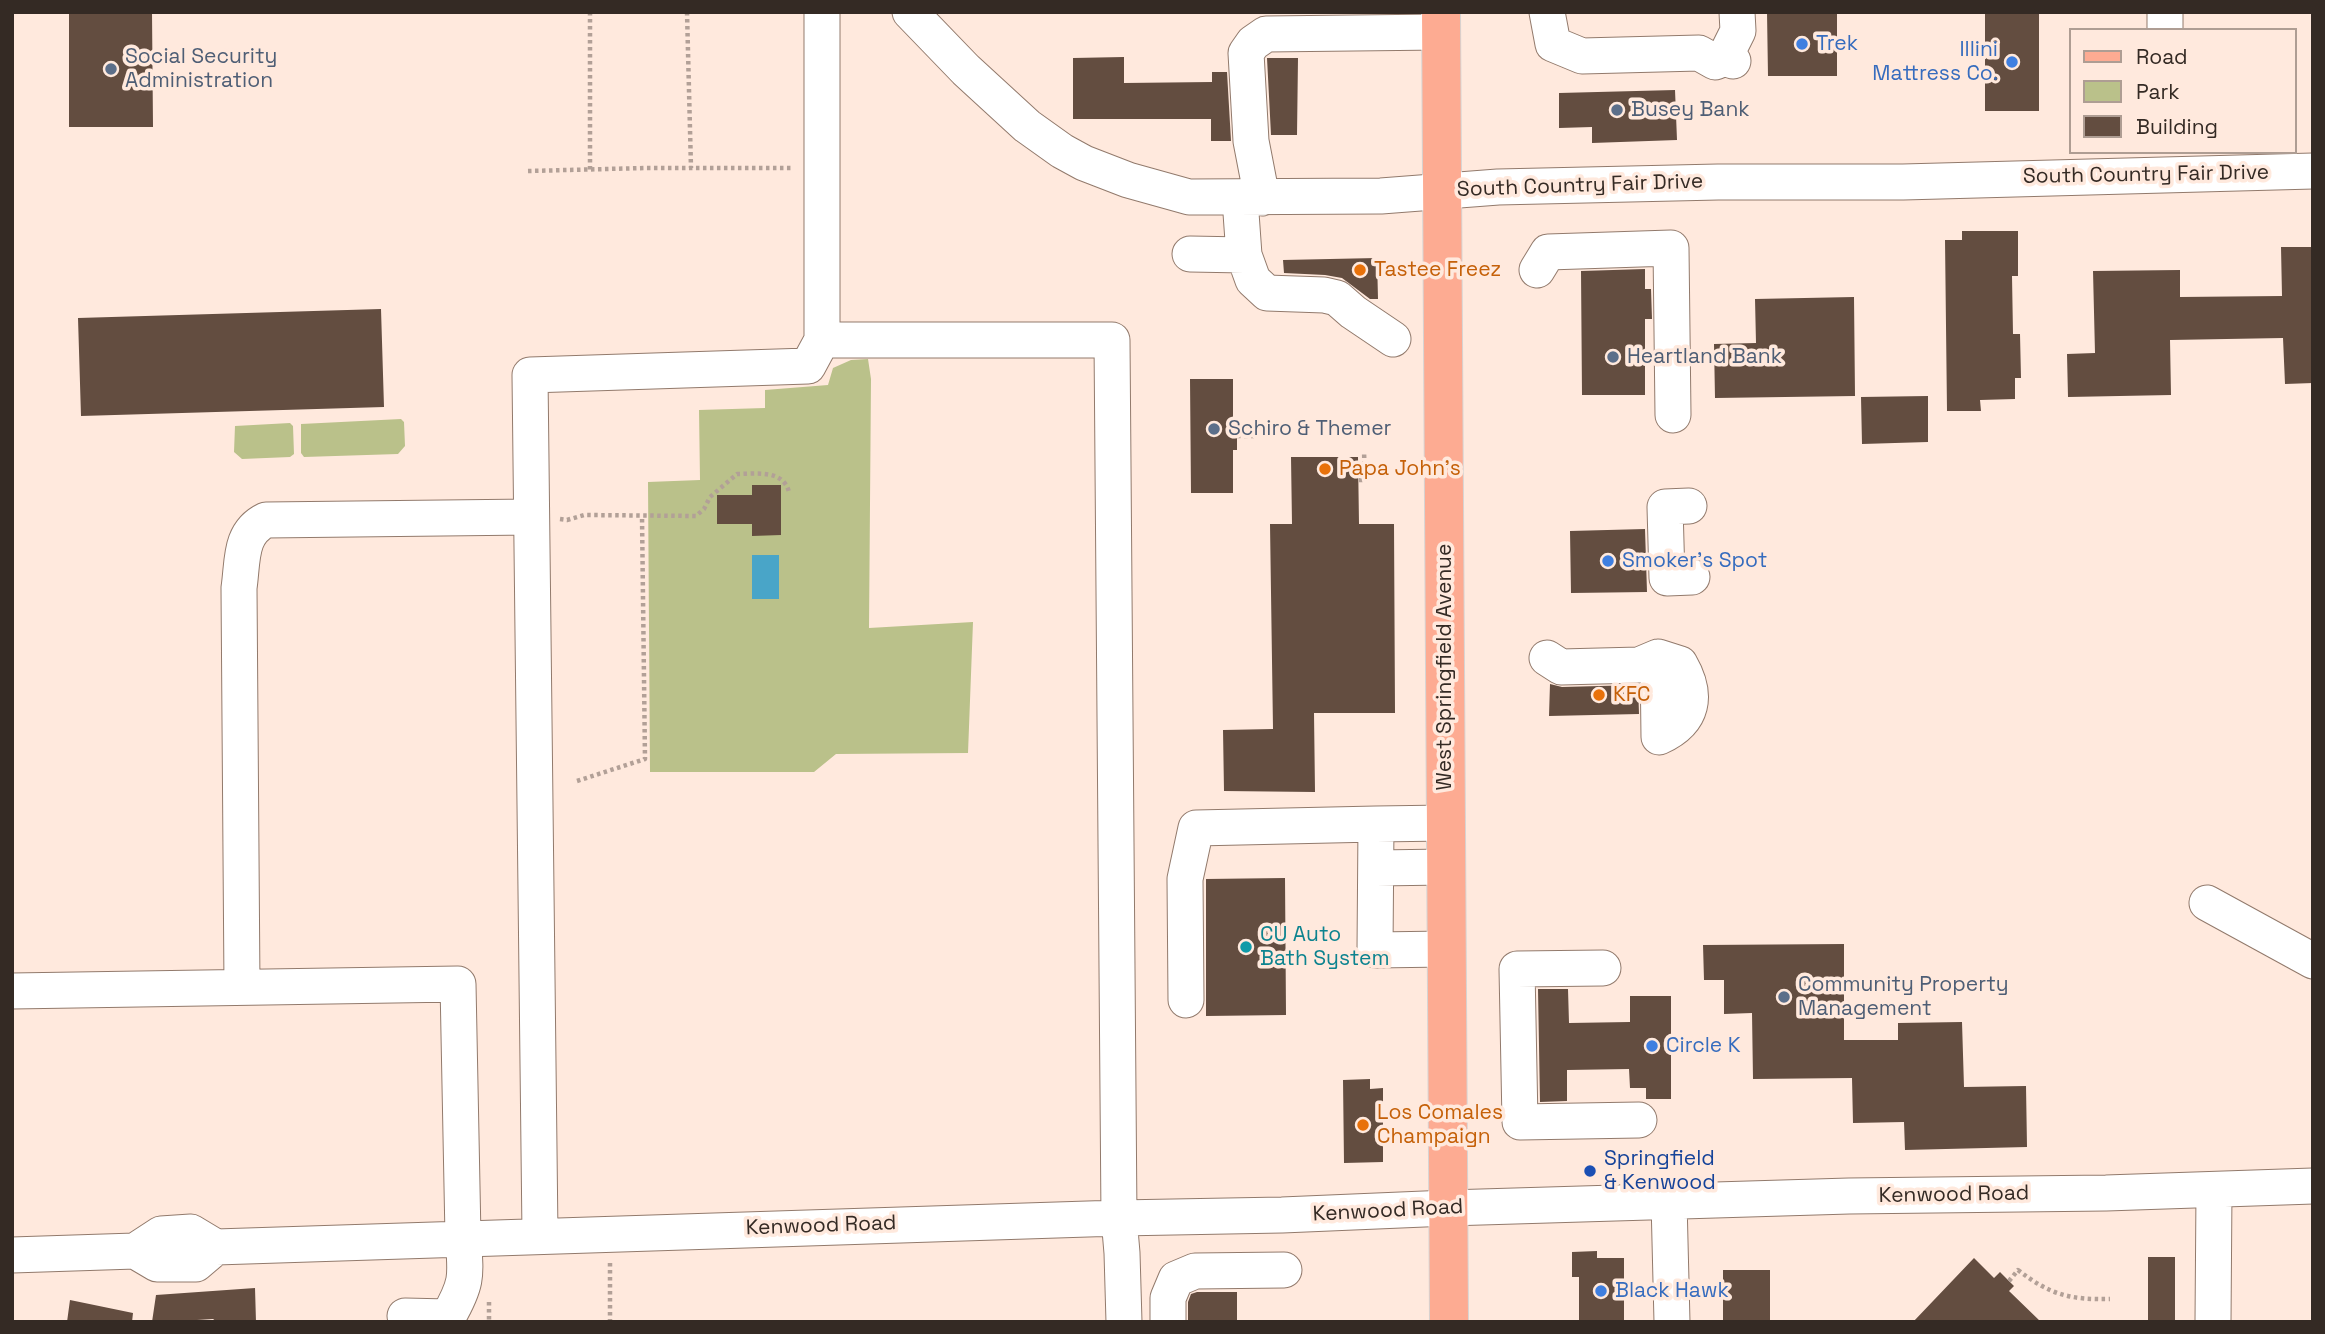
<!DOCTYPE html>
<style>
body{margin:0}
#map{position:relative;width:2325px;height:1334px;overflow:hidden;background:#ffe9dd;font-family:"Space Grotesk",sans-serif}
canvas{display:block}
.frame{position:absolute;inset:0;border:14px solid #342a24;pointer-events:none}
.legend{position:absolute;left:2069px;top:28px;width:228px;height:126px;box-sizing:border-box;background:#ffe9dd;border:2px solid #ae9d93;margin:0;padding:9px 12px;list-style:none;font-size:21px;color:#342a24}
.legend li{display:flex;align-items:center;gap:14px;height:35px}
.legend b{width:35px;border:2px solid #ae9d93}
</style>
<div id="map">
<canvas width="2325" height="1334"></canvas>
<div class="frame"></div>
<ul class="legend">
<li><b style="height:9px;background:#fdab92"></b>Road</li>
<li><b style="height:19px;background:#bac18a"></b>Park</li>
<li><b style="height:19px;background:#634d40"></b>Building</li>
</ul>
</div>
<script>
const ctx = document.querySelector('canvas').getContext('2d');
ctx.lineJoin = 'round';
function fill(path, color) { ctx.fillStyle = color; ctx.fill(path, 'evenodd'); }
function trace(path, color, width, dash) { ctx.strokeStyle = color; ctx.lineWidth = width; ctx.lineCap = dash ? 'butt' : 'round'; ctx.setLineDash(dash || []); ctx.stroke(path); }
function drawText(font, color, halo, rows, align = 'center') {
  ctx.font = font + ' "Space Grotesk",sans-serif'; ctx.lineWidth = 7; ctx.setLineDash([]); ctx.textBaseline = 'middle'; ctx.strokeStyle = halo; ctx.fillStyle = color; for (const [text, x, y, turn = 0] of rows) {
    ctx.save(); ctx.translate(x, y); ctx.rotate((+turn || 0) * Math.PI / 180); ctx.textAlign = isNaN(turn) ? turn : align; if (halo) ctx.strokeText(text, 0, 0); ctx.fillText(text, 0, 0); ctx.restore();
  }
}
fill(new Path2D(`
 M 868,359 L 871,379 L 869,628 L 973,622 L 968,753 L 836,754 L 814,772 L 650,772 L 648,482 L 700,480 L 699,410 L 765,408 L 765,390 L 828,385 L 833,368 L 851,360 Z
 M 401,419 L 404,422 L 405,446 L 398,454 L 304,457 L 301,453 L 301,424 Z
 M 290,423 L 293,426 L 294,454 L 290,457 L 242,459 L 234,452 L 235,426 Z`), '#bac18a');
fill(new Path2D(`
 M 752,555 L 779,555 L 779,599 L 752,599 Z`), '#49a5c8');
fill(new Path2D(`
 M 69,12 L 152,12 L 153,127 L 69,127 Z
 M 1767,12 L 1837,12 L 1837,76 L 1768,76 Z
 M 1985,12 L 2039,12 L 2039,111 L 1985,111 Z
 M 1124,57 L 1124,83 L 1212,82 L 1212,72 L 1227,72 L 1231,141 L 1211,141 L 1211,119 L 1073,119 L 1073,58 Z
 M 1267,58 L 1298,58 L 1297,135 L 1271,135 Z
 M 1675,90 L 1677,140 L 1592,143 L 1592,127 L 1559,128 L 1559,93 Z
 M 1962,231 L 2018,231 L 2018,276 L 2012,276 L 2013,334 L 2020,334 L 2021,378 L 2015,378 L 2015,399 L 1980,400 L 1981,411 L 1947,411 L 1945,240 L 1962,240 Z
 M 2281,247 L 2313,247 L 2313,383 L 2285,384 L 2283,338 L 2170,340 L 2171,395 L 2068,397 L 2067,354 L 2095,353 L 2093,271 L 2180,270 L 2180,297 L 2282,296 Z
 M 1377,258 L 1378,299 L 1370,299 L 1342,278 L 1325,275 L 1284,273 L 1283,260 Z
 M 1645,269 L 1645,289 L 1651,289 L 1652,319 L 1645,319 L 1645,395 L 1582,395 L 1581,271 Z
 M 1854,297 L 1855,396 L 1715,398 L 1714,344 L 1756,343 L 1755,299 Z
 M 381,309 L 384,407 L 81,416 L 78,318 Z
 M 1190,379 L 1233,379 L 1233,422 L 1237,422 L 1237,450 L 1233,450 L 1233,493 L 1191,493 Z
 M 1928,396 L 1928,442 L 1862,444 L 1861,397 Z
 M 1291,457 L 1358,457 L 1359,524 L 1394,524 L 1395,713 L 1314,713 L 1315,792 L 1224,791 L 1223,730 L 1273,729 L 1270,524 L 1292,524 Z
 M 752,485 L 781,485 L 781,535 L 752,536 L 752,524 L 717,524 L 717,495 L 752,495 Z
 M 1645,529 L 1647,592 L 1571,593 L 1570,531 Z
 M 1550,684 L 1562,687 L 1638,685 L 1639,714 L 1549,716 Z
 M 1285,878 L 1286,1015 L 1206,1016 L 1206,879 Z
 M 1844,944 L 1844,1040 L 1898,1040 L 1898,1023 L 1962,1022 L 1964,1087 L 2026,1086 L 2027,1147 L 1905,1150 L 1904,1122 L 1853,1123 L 1852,1078 L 1753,1079 L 1752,1013 L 1724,1014 L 1724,980 L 1704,980 L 1703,945 Z
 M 1538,989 L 1568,989 L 1569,1023 L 1630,1022 L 1630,996 L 1671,996 L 1671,1099 L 1646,1099 L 1646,1088 L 1630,1088 L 1629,1069 L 1567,1070 L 1567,1101 L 1540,1102 Z
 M 1370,1079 L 1370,1089 L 1383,1088 L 1383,1162 L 1344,1163 L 1343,1080 Z
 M 1597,1251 L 1597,1258 L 1624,1258 L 1624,1322 L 1579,1322 L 1579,1277 L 1572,1277 L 1572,1252 Z
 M 2148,1257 L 2175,1257 L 2175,1322 L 2148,1322 Z
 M 1974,1258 L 1994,1278 L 2000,1272 L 2014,1286 L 2009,1291 L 2041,1322 L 1913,1322 Z
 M 1723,1270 L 1770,1270 L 1770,1322 L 1723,1322 Z
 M 255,1288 L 256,1322 L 217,1322 L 213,1319 L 197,1320 L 196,1322 L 152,1322 L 156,1295 Z
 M 1197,1292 L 1237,1292 L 1237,1322 L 1188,1322 L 1188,1302 L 1191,1294 Z
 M 70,1300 L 133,1313 L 132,1322 L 67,1322 Z`), '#634d40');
const minor = new Path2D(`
 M 910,12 L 966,70 L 1027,126 L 1062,151 L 1084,163 L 1128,180 L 1189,197 L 1381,196 L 1498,187 L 1718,182 L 1903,182 L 2313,171
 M 1547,12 L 1553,44 L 1582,56 L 1699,53 L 1715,62 L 1725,58 L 1733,61
 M 2165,30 L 2165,12
 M 1724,59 L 1738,31 L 1737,12
 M 1262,198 L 1251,141 L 1246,53 L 1253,43 L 1266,34 L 1441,32
 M 1240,199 L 1244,255 L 1253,280 L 1267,293 L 1324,295 L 1337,298 L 1353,312 L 1393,339
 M 1190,254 L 1244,255
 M 1537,270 L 1548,252 L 1671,248 L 1673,415
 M 822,340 L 822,12
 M 1689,506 L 1665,507 L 1667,578 L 1692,577
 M 1547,658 L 1561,667 L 1639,665 L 1658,657 L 1680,664 C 1698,695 1694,721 1659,737 L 1658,657
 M 1376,824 L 1446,823
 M 1376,868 L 1446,867
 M 2207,903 L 2313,961
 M 1603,968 L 1517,969 L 1520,1122 L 1639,1120
 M 242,987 L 239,588 C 243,561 239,533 266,520 L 531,517
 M 12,991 L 458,984 L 463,1237 C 466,1276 468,1282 448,1317 L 405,1316
 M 1186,1000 L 1185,879 L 1196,828 L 1376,824 L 1375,950 L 1446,949
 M 1669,1201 L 1672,1322
 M 540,1235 L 530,375 L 808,366 L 822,340 L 1112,340 L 1119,1218 L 1122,1253 L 1124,1322
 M 135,1251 L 157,1264 L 196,1264 L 216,1247
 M 12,1255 L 135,1251 L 161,1234 L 191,1232 L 216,1247 L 1119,1218 L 1282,1215 L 1448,1208 L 1849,1196 L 2106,1193 L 2313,1186
 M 1168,1322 L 1168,1298 L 1176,1279 L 1195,1271 L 1284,1270
 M 2213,1322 L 2214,1191`);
const major = new Path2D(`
 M 1441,12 L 1449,1322`);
trace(minor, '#927a6c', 37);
trace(major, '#d6d4d3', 40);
trace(new Path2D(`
 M 590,12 L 590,170
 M 687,12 L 691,168
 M 528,171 L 646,168 L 793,168
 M 1237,436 L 1254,436
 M 1359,480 L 1365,480 L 1364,451
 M 560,519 L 567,520 L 584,515 L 696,516 L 704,509 L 710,497 L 737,474 C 756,474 783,469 789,492
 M 577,781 L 645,759 L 642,516
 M 610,1263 L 610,1322
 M 2009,1281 L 2018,1270 C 2050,1295 2071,1300 2110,1299
 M 489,1302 L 489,1322`), '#b2a097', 4.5, [3.5, 3.5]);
trace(minor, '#fff', 35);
trace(major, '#fdab92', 38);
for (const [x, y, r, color] of [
 [1802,44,7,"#3f7fe0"],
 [2012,62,7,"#3f7fe0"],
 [111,69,7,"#5c6f8a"],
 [1617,110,7,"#5c6f8a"],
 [1360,270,7,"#e8710a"],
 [1613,357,7,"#5c6f8a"],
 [1214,429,7,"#5c6f8a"],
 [1325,469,7,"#e8710a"],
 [1608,561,7,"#3f7fe0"],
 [1599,695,7,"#e8710a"],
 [1246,947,7,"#0f9aa8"],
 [1784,997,7,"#5c6f8a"],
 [1652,1046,7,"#3f7fe0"],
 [1363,1125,7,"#e8710a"],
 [1590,1171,7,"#1a4fb4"],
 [1601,1291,7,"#3f7fe0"]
]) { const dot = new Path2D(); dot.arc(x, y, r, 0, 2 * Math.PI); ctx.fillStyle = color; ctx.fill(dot); trace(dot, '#ffe9dd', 2.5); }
drawText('21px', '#366cbe', '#ffe9dd', [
 ["Trek",1816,44],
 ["Illini",1998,50,"right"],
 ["Mattress Co.",1998,74,"right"],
 ["Smoker's Spot",1622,561],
 ["Circle K",1666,1046],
 ["Black Hawk",1615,1291]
], 'left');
drawText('21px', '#4e5e75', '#ffe9dd', [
 ["Social Security",125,57],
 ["Administration",125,81],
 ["Busey Bank",1631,110],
 ["Heartland Bank",1627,357],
 ["Schiro & Themer",1228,429],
 ["Community Property",1798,985],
 ["Management",1798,1009]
], 'left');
drawText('21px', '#342a24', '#ffe9dd', [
 ["South Country Fair Drive",2146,175,-1],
 ["South Country Fair Drive",1580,186,-2],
 ["West Springfield Avenue",1445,667,-90],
 ["Kenwood Road",1954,1195,-1],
 ["Kenwood Road",1388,1211,-3],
 ["Kenwood Road",821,1226,-2]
]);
drawText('21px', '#c56008', '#ffe9dd', [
 ["Tastee Freez",1374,270],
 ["Papa John's",1339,469],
 ["KFC",1613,695],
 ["Los Comales",1377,1113],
 ["Champaign",1377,1137]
], 'left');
drawText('21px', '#0d838f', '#ffe9dd', [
 ["CU Auto",1260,935],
 ["Bath System",1260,959]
], 'left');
drawText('21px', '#164399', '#ffe9dd', [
 ["Springfield",1604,1159],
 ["& Kenwood",1604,1183]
], 'left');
</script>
